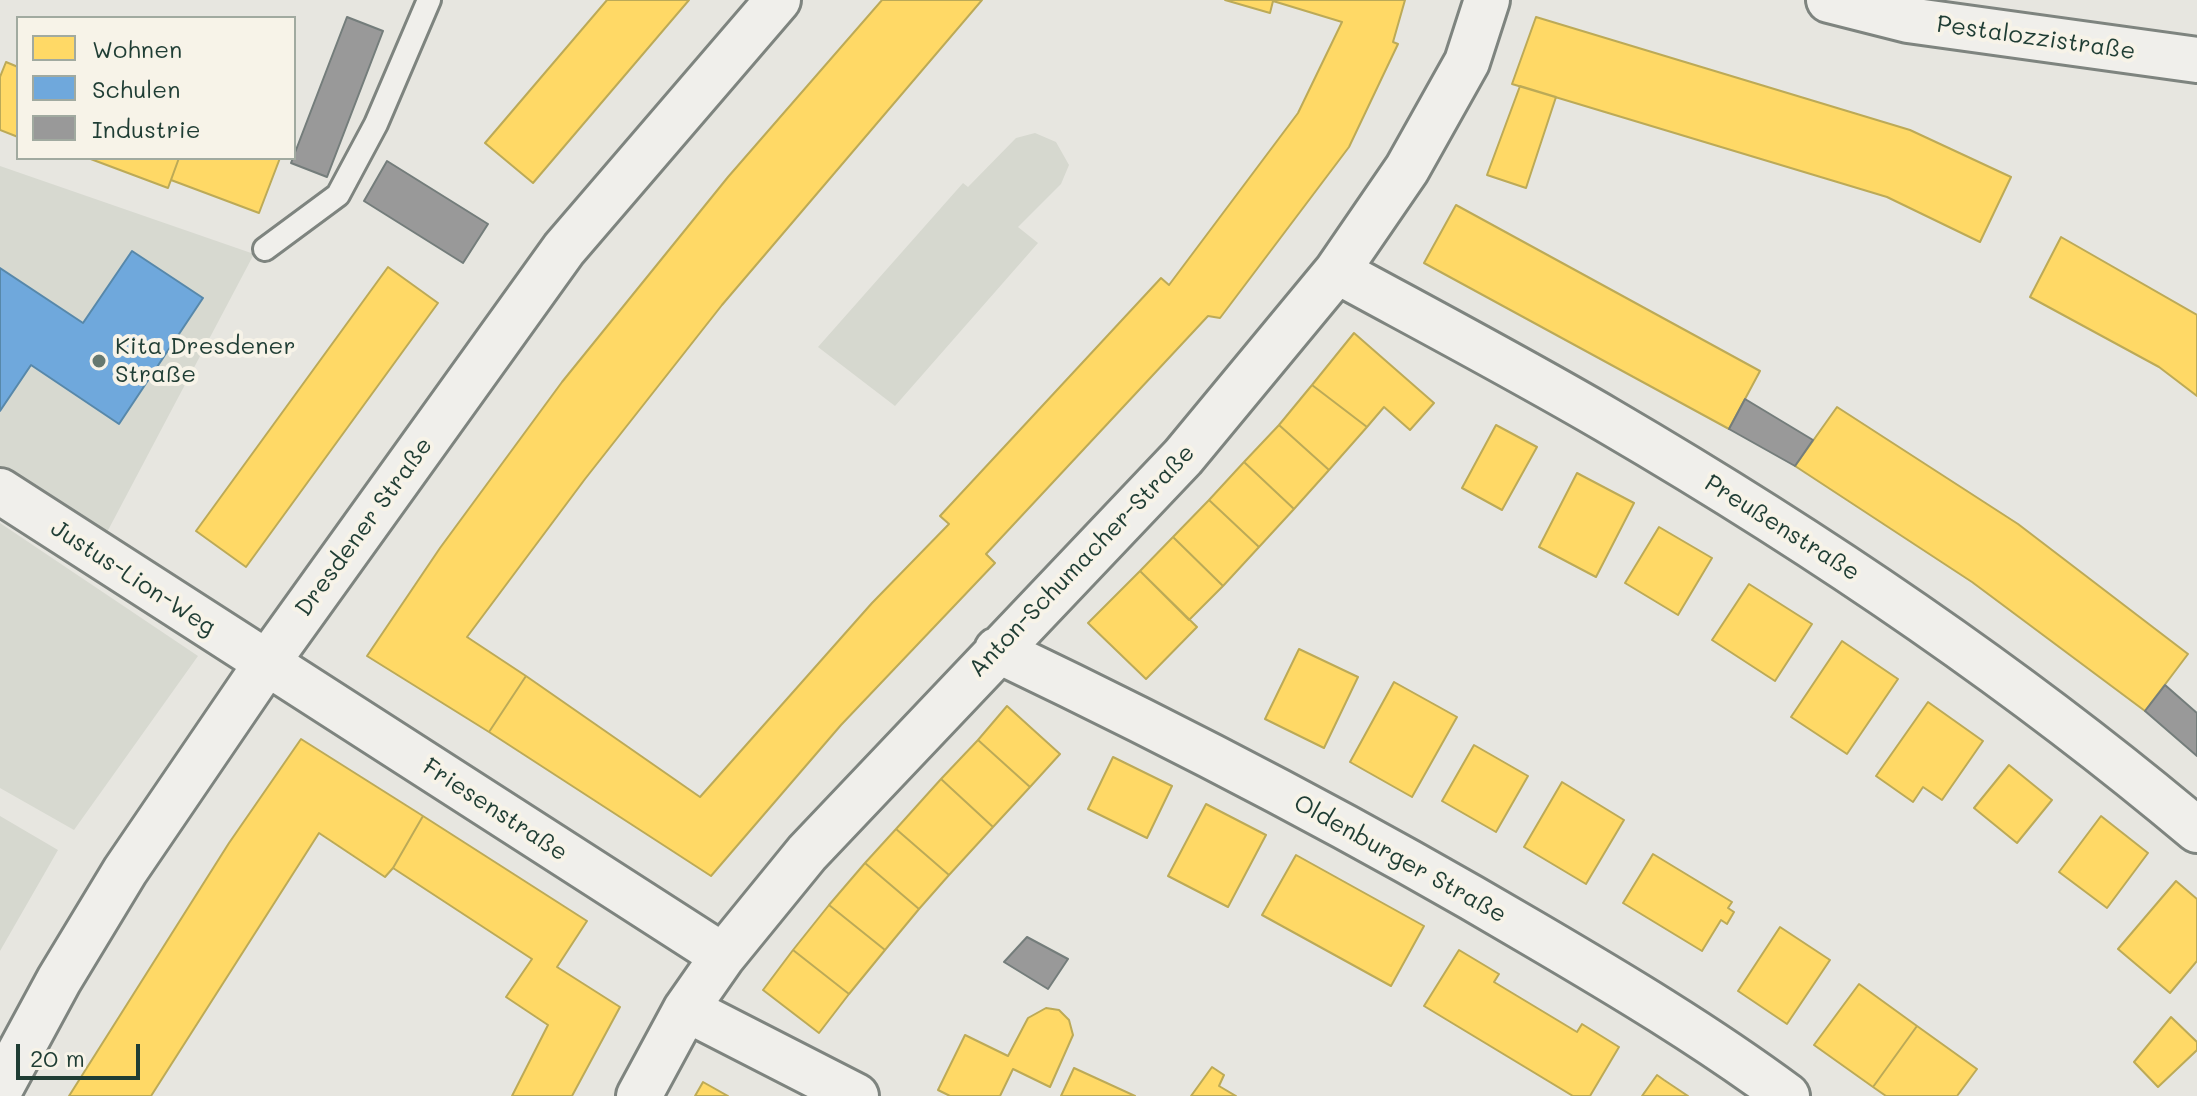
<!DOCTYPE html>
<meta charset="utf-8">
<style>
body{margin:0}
#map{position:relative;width:2197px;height:1096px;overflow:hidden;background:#e7e6e0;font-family:Mali,sans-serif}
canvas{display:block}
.legend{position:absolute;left:16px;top:16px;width:280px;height:144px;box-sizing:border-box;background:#f7f3e8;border:2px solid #a1aaa0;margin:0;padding:10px 14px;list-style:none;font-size:24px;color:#1f3d34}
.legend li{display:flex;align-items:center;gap:16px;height:40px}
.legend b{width:40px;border:2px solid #a1aaa0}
.scale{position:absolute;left:16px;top:1044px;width:124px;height:36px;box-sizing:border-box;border:4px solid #1f3d34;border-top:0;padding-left:10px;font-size:24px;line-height:28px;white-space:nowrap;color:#1f3d34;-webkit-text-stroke:6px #f7f3e8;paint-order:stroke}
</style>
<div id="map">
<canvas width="2197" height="1096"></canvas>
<ul class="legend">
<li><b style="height:22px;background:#ffd966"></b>Wohnen</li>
<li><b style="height:22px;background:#6fa8dc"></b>Schulen</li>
<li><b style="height:22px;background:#999"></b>Industrie</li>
</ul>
<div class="scale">20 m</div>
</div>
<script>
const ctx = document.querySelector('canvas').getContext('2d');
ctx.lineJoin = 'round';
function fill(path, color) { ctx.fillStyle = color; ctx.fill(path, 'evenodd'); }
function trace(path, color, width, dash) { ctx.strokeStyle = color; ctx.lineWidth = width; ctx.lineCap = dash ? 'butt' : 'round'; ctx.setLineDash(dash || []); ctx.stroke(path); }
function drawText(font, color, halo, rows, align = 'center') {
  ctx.font = font + ' Mali,sans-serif'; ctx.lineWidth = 8; ctx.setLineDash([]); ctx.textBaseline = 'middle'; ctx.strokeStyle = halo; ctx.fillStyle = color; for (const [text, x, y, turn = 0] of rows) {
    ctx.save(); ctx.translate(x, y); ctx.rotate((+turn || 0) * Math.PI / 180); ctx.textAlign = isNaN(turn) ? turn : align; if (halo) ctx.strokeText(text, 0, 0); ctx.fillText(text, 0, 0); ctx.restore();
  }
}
fill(new Path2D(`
 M 0,166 L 254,254 L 105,536 L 0,467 Z
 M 0,523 L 198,656 L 74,830 L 0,788 Z`), '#d7d9d0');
fill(new Path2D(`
 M 1035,133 L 1056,142 L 1069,165 L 1061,184 L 1018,227 L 1038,243 L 895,406 L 818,347 L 963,183 L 968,187 L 1016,138 Z
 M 0,816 L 58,850 L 0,951 Z`), '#d6d8cf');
const homes = new Path2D(`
 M 607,0 L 689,0 L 533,183 L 485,143 Z
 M 882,0 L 982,0 L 722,305 L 585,479 L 467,637 L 526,676 L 489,732 L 367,656 L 440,548 L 562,382 L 728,177 Z
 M 1225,0 L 1405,0 L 1393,42 L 1398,44 L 1349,147 L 1220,318 L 1208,316 L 986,554 L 995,563 L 841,725 L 711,876 L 489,732 L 526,676 L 700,797 L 872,603 L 949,524 L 940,516 L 1161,278 L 1169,285 L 1298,113 L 1342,22 L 1273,1 L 1270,13 Z
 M 1536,17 L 1910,130 L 2011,177 L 1980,242 L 1887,197 L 1512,84 Z
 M 6,62 L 18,67 L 18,137 L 0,130 L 0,77 Z
 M 1520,86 L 1556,97 L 1526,188 L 1487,175 Z
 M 88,158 L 179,158 L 168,188 Z
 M 179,158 L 280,158 L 259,213 L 171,180 Z
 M 1456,205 L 1760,371 L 1729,429 L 1424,263 Z
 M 2061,237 L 2197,315 L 2197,396 L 2159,367 L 2030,297 Z
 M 388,267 L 438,303 L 246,567 L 196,531 Z
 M 1354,333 L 1434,403 L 1410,430 L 1384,407 L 1367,427 L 1312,385 Z
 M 1312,385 L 1367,427 L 1329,470 L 1279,425 Z
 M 1837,407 L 2018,524 L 2188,654 L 2145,711 L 1972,582 L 1795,466 Z
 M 1279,425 L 1329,470 L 1294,509 L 1244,462 Z
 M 1496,425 L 1537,447 L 1502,510 L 1462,488 Z
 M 1244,462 L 1294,509 L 1259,547 L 1209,500 Z
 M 1577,473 L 1634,503 L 1596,577 L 1539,547 Z
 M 1209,500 L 1259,547 L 1223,586 L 1173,537 Z
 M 1659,527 L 1712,558 L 1678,615 L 1625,583 Z
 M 1173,537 L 1223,586 L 1189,620 L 1140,571 Z
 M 1140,571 L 1197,627 L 1146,679 L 1088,623 Z
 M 1749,584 L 1812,624 L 1775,681 L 1712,640 Z
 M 1842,641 L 1898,679 L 1847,754 L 1791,717 Z
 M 1299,649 L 1358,677 L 1324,748 L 1265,719 Z
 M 1394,682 L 1457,717 L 1412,797 L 1350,762 Z
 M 1928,702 L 1983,741 L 1942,800 L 1923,787 L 1913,802 L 1876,776 Z
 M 1007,706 L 1060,754 L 1030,787 L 978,740 Z
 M 301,739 L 423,816 L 393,868 L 385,877 L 319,833 L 151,1096 L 69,1096 L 229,843 Z
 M 978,740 L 1030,787 L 993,827 L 941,779 Z
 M 1474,745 L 1528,776 L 1496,832 L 1442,801 Z
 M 1113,757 L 1172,786 L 1147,838 L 1088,809 Z
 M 2009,765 L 2052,800 L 2017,843 L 1974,808 Z
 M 941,779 L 993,827 L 949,875 L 896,829 Z
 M 1562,782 L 1624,820 L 1586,884 L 1524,847 Z
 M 1206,804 L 1266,835 L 1228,907 L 1168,876 Z
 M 423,816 L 587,921 L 557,967 L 620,1007 L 572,1096 L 512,1096 L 548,1025 L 506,997 L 532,959 L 393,868 Z
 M 2101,816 L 2148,853 L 2107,908 L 2059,872 Z
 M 896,829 L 949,875 L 919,909 L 865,863 Z
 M 1653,854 L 1732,902 L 1728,908 L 1734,912 L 1727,924 L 1721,920 L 1702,951 L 1623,903 Z
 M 1296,855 L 1424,926 L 1391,986 L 1262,915 Z
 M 865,863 L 919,909 L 885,950 L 829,905 Z
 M 2176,881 L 2197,899 L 2197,961 L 2170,993 L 2118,949 Z
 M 829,905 L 885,950 L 849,994 L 793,950 Z
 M 1780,927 L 1830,960 L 1787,1024 L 1738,991 Z
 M 793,950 L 849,994 L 819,1033 L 763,990 Z
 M 1459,950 L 1499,974 L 1494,982 L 1577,1032 L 1582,1024 L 1619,1047 L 1590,1096 L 1573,1096 L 1424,1006 Z
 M 1859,984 L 1917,1026 L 1873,1087 L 1814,1045 Z
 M 1046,1008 L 1059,1010 L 1069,1020 L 1073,1035 L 1050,1087 L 1013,1069 L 1000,1096 L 950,1096 L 938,1090 L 965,1035 L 1008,1056 L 1028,1018 Z
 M 2171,1017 L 2197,1042 L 2197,1050 L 2158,1087 L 2134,1062 Z
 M 1917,1026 L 1977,1069 L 1957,1096 L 1886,1096 L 1873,1087 Z
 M 1212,1067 L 1224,1075 L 1219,1086 L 1236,1096 L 1191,1096 Z
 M 1074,1068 L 1135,1096 L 1061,1096 Z
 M 1657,1075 L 1664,1080 L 1688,1096 L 1642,1096 Z
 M 703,1082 L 728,1096 L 695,1096 Z`);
fill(homes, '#ffd966');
trace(homes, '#bcaa57', 2);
const schools = new Path2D(`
 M 132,251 L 203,298 L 119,424 L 31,365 L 0,411 L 0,268 L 83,323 Z`);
fill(schools, '#6fa8dc');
trace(schools, '#5788aa', 2);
const industry = new Path2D(`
 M 347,17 L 383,31 L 327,177 L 291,163 Z
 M 387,161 L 488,224 L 463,263 L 364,201 Z
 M 1745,399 L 1813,440 L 1795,466 L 1729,429 Z
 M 2165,685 L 2197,713 L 2197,756 L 2145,711 Z
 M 1027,937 L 1068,959 L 1048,989 L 1004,962 Z`);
fill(industry, '#999');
trace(industry, '#747d7b', 2);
const lane = new Path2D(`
 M 265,249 L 338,195 L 376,124 L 429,0`);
const street = new Path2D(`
 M 1337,271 C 1427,320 1518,368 1607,420 C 1814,541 2013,675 2197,830
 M 0,491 L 723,956
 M 997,650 C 1179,737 1358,830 1532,933 C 1619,984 1706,1036 1787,1096
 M 686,1009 L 856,1096
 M 0,1089 L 59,980 L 125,871 L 266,664 L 564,249 L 778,0
 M 639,1096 L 686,1009 L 723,956 L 807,853 L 1183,457 L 1337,271 L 1407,169 L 1467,62 L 1487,0`);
const secondary = new Path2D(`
 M 1829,0 L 1908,20 L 2197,60`);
trace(lane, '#7e847f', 28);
trace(street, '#7e847f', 50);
trace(secondary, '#7e847f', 50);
trace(lane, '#f0efeb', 22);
trace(street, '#f0efeb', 44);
trace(secondary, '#f0efeb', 44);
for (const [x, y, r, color] of [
 [99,361,8,"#657870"]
]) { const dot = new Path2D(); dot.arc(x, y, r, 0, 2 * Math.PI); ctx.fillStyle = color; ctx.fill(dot); trace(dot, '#f7f3e8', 3); }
drawText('24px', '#1f3d34', '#f7f3e8', [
 ["Pestalozzistraße",2036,38,8],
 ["Dresdener Straße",364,527,-54],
 ["Preußenstraße",1782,528,32],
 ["Anton-Schumacher-Straße",1082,561,-46],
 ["Justus-Lion-Weg",133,578,33],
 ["Friesenstraße",495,810,33],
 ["Oldenburger Straße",1400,859,29]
]);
drawText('24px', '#1f3d34', '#f7f3e8', [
 ["Kita Dresdener",115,347],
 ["Straße",115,375]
], 'left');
</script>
